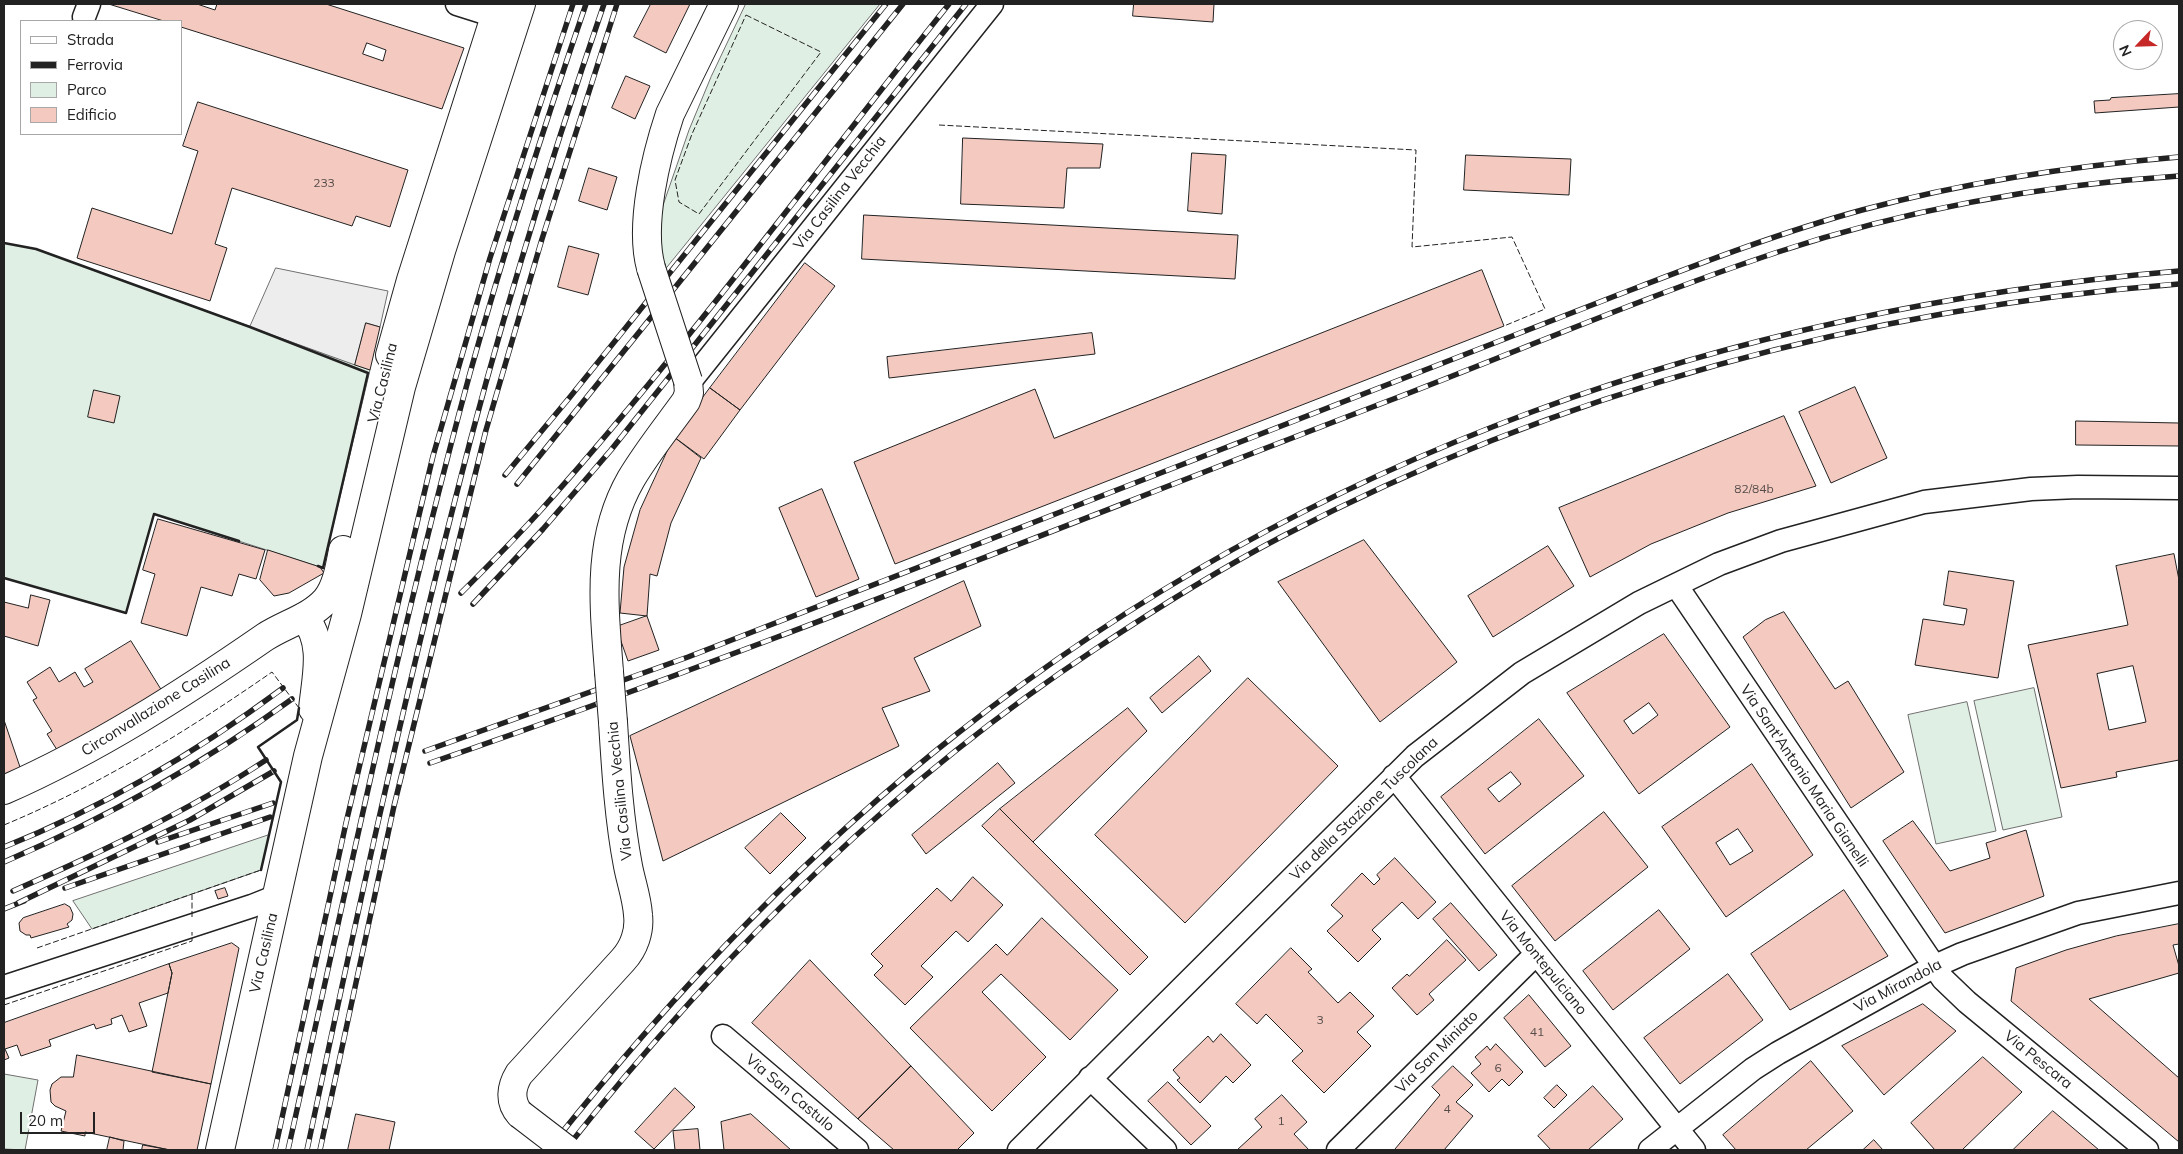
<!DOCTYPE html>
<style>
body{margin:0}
#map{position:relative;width:2183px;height:1154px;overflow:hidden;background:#fff;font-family:Mulish,sans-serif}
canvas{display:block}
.frame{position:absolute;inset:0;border:5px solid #222;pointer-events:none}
.legend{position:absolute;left:20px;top:20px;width:162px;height:115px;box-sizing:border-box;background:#fff;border:1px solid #a7a7a7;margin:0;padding:6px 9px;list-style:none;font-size:15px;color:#222}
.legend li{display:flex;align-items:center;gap:10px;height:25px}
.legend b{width:25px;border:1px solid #a7a7a7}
.north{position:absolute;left:2113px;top:20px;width:50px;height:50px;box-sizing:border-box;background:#fff;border:1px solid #a7a7a7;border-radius:50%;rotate:246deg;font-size:14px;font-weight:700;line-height:20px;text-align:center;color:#222}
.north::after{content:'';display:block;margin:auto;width:18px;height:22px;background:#c62828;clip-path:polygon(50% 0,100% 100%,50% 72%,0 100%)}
.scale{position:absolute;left:20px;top:1112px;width:75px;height:22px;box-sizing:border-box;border:2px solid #222;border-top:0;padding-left:6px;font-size:15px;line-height:18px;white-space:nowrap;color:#222;-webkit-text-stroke:4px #fff;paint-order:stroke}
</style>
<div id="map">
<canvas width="2183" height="1154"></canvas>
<div class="frame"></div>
<ul class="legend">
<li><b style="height:6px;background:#fff"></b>Strada</li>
<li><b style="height:6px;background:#222"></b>Ferrovia</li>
<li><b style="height:14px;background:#e0efe3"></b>Parco</li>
<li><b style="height:14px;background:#f3c9c0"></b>Edificio</li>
</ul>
<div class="north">N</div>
<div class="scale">20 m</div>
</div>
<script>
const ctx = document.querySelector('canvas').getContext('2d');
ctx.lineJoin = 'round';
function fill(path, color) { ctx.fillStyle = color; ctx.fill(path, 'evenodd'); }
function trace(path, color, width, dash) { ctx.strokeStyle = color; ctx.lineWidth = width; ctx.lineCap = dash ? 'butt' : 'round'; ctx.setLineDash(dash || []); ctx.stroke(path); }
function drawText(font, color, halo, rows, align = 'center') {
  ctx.font = font + ' Mulish,sans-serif'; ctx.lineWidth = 4; ctx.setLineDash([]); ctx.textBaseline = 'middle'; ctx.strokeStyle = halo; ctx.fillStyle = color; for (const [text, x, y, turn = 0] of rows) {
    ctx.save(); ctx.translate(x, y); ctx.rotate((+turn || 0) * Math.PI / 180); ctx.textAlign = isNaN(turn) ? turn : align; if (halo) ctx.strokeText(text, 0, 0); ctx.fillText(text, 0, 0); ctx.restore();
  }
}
const green = new Path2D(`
 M 746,4 L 880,4 L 663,272 L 659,263 L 661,211 L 689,130 L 711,77 Z
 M 4,243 L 36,249 L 370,370 L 323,568 L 154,514 L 126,613 L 4,578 Z
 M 2034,688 L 2062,817 L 2003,830 L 1974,701 Z
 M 1967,702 L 1996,831 L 1936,844 L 1908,715 Z
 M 269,835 L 261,870 L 92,929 L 73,901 Z
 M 4,1074 L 38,1080 L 25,1150 L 4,1149 Z`);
fill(green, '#e0efe3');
trace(green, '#6f6f6f', 1);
const parking = new Path2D(`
 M 276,268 L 388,291 L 380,327 L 366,323 L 355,365 L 250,327 Z`);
fill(parking, '#ededed');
trace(parking, '#6f6f6f', 1);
const building = new Path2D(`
 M 109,4 L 197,4 L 215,10 L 217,4 L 326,4 L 464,48 L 442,109 L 181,27 L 181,21 L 164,21 ZM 367,43 L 386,50 L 383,61 L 363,54 Z
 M 651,4 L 690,4 L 666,53 L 634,37 Z
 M 1134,4 L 1214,4 L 1213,22 L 1133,16 Z
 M 626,76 L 650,86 L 635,119 L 612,108 Z
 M 2179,94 L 2179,107 L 2095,113 L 2094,101 L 2110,100 L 2111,98 Z
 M 198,102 L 408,170 L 390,227 L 356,216 L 352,226 L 232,188 L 215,244 L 227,248 L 210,301 L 77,258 L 92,208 L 172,234 L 198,151 L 183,146 Z
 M 963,138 L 1103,144 L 1100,168 L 1067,168 L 1064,208 L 961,204 Z
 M 1192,153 L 1226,155 L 1222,214 L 1188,211 Z
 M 1466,155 L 1571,159 L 1569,195 L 1464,190 Z
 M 589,168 L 617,177 L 607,210 L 579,201 Z
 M 864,215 L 1238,235 L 1235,279 L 862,259 Z
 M 569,246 L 599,254 L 588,295 L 558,287 Z
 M 805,263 L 835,286 L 740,410 L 710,388 Z
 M 1482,270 L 1504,326 L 895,564 L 854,462 L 1035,389 L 1054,438 Z
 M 366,323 L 380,327 L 370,370 L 355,365 Z
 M 1092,333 L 1095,354 L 889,378 L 887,357 Z
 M 1855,387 L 1887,458 L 1831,483 L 1799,412 Z
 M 710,388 L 740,410 L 704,459 L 674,437 Z
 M 94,390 L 120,396 L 114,423 L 88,417 Z
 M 1784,416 L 1816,486 L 1728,513 L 1651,544 L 1590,577 L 1559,508 Z
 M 2076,421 L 2179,423 L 2179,446 L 2076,445 Z
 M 674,437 L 701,458 L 671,523 L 657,576 L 650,574 L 647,616 L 620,613 L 624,567 L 640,510 Z
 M 822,489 L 859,579 L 816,597 L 779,508 Z
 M 158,519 L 265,550 L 256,579 L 239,574 L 232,596 L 201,587 L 187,636 L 141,623 L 155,574 L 143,570 Z
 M 1364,540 L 1457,662 L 1380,722 L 1278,582 Z
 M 1548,546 L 1574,586 L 1493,637 L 1468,596 Z
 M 268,550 L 320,567 L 324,573 L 289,593 L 274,596 L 260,580 Z
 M 2174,554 L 2179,580 L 2179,760 L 2116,772 L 2117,777 L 2061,788 L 2028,645 L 2128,625 L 2116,566 ZM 2133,666 L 2146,722 L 2109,730 L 2097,674 Z
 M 1949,571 L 2014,581 L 1998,678 L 1915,665 L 1923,619 L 1964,625 L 1967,609 L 1944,605 Z
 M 964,581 L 981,626 L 914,658 L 930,691 L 882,708 L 899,746 L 663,861 L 630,736 Z
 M 31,595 L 50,600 L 38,646 L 4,636 L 4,602 L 28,608 Z
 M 1784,612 L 1835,689 L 1848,681 L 1904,772 L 1851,808 L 1743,637 L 1765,620 Z
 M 647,616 L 659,650 L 628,661 L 616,627 Z
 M 1664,634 L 1730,727 L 1639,794 L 1567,693 ZM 1649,703 L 1658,715 L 1633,734 L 1624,721 Z
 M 131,641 L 162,691 L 59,753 L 47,734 L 52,731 L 33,700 L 37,698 L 27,682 L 50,667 L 59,682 L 75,672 L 84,687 L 93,682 L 85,669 Z
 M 1199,656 L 1211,671 L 1162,713 L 1150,698 Z
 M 1248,678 L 1338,766 L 1185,923 L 1095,835 Z
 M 1128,708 L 1147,731 L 1033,842 L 1000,809 Z
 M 1539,719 L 1584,776 L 1485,854 L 1441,797 ZM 1511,772 L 1521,784 L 1499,802 L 1488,789 Z
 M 4,720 L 21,770 L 4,775 Z
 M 998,763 L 1015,783 L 926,854 L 912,835 Z
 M 1752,764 L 1813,855 L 1726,917 L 1662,827 ZM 1738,829 L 1753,851 L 1730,865 L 1716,843 Z
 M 1000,809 L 1148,957 L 1130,975 L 982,826 Z
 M 1604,812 L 1648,867 L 1555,941 L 1512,886 Z
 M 781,813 L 806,838 L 770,874 L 745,848 Z
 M 1913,821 L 1950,871 L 1990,858 L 1986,843 L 2026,830 L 2044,896 L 1945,933 L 1883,841 Z
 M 1395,858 L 1436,902 L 1418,919 L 1402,902 L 1372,930 L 1381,939 L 1358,962 L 1327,931 L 1343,916 L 1331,905 L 1362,873 L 1374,885 L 1380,879 L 1377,875 Z
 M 973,877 L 1003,905 L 968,942 L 956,931 L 921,966 L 933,977 L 905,1005 L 874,975 L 883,966 L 871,954 L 937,888 L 951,901 Z
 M 225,888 L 228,896 L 218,899 L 215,891 Z
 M 1844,890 L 1888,956 L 1790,1010 L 1751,954 Z
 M 1451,903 L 1497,955 L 1479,971 L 1433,919 Z
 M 65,904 L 70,907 L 73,914 L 72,920 L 67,924 L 69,927 L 31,938 L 30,935 L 26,935 L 20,931 L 19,923 L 23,918 Z
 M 1659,910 L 1690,949 L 1613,1010 L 1583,971 Z
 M 1042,918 L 1118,990 L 1070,1040 L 1001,974 L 982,992 L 1046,1057 L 992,1111 L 910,1028 L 996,944 L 1007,955 Z
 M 2179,924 L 2179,944 L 2173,945 L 2179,966 L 2179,973 L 2089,999 L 2179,1078 L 2179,1142 L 2011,1001 L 2016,968 L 2066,950 L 2116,936 Z
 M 1447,940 L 1466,960 L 1429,994 L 1434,1000 L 1417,1015 L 1392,988 L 1407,974 L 1409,976 Z
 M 232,943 L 239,948 L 211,1084 L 152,1072 L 172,973 L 169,964 Z
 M 1291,948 L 1312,969 L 1308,972 L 1338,1003 L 1350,992 L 1374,1016 L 1357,1032 L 1371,1046 L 1324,1093 L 1292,1061 L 1303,1051 L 1266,1014 L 1257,1024 L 1236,1004 Z
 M 810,960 L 911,1066 L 858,1119 L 752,1023 Z
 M 169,964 L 172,973 L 168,993 L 139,1003 L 147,1026 L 129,1032 L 122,1015 L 111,1019 L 112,1024 L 96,1029 L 94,1024 L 49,1040 L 51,1046 L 21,1056 L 17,1045 L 5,1049 L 9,1058 L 4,1060 L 4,1023 Z
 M 1728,974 L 1763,1020 L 1680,1084 L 1644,1038 Z
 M 1529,995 L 1571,1046 L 1545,1067 L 1504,1018 Z
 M 1923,1004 L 1956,1031 L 1884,1095 L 1842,1046 Z
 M 1221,1034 L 1251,1065 L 1233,1083 L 1226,1076 L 1200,1103 L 1177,1080 L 1180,1078 L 1173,1070 L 1208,1036 L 1213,1042 Z
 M 1496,1044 L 1523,1072 L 1509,1086 L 1502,1079 L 1489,1092 L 1471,1073 L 1481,1064 L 1475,1057 L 1487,1046 L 1490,1050 Z
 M 77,1055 L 211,1084 L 197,1150 L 170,1150 L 85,1132 L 85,1136 L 61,1131 L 66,1111 L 55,1106 L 51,1102 L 50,1090 L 52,1084 L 61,1077 L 73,1077 Z
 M 1983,1057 L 2022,1092 L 1962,1150 L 1935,1150 L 1911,1123 Z
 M 1811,1061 L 1853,1111 L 1806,1150 L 1736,1150 L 1723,1135 Z
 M 911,1066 L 974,1133 L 957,1150 L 894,1150 L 858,1119 Z
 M 1453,1066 L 1473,1085 L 1456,1102 L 1473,1116 L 1444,1150 L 1396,1150 L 1395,1149 L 1440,1095 L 1432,1087 Z
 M 1168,1082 L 1211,1126 L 1191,1145 L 1148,1101 Z
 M 1557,1085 L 1567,1095 L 1554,1108 L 1544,1098 Z
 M 1593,1086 L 1623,1119 L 1588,1150 L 1551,1150 L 1538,1136 Z
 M 675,1088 L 695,1107 L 654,1149 L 635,1132 Z
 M 1282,1095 L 1307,1122 L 1294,1134 L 1309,1150 L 1237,1150 L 1262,1127 L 1255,1119 Z
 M 2053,1111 L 2099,1150 L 2013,1150 Z
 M 356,1114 L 395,1122 L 389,1150 L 348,1150 Z
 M 751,1114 L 791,1150 L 724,1150 L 721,1122 Z
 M 698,1129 L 700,1150 L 675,1150 L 673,1131 Z
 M 110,1137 L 124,1141 L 123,1150 L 107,1150 Z
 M 1874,1140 L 1883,1150 L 1863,1150 Z
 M 143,1145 L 170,1150 L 142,1150 Z`);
fill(building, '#f3c9c0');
trace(building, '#222', 1);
const minor = new Path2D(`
 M 457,4 L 495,16
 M 84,17 L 89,4
 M 689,383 L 992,4
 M 1676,585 L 1943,979 L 1967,1002 L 2147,1150
 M 1394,776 L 1694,1150
 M 4,987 L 252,906 L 277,896
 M 723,1036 L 857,1150
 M 1090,1078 L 1165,1150
 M 1019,1150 L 1415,756 L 1522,673 L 1639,603 L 1719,564 L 1781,541 L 1924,502 L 2031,489 L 2078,487 L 2179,488
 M 1338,1150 L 1536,954
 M 1650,1150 L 1753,1069 L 1778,1053 L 1933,967 L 1962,954 L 2078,913 L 2179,893`);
const tertiary = new Path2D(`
 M 651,268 C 639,225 656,156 670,114 L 724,4
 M 304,617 C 326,643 316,677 313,709
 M 609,672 C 604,605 596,540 631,479 C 647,452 668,426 686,401 L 689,393 L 688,381
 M 520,1114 C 509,1102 511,1087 519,1074 L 623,960 C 634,948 640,931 638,915 C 637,898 631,882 628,866 C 619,819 616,770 613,722`);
const secondary = new Path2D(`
 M 390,355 L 411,280 L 499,4
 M 4,790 C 97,749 181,695 265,637 C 285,624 310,618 326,600 C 337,587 340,566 343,550
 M 220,1150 L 308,756 L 347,614 L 401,387 L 441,251 L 521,4`);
trace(minor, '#222', 25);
trace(tertiary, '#222', 30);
trace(secondary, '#222', 30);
trace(minor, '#fff', 22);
trace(tertiary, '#fff', 28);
trace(secondary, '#fff', 28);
const rail = new Path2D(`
 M 505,475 L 570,397 L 886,4
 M 517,484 L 903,4
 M 461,593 C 488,566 515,539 541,510 C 685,349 814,173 949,4
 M 473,604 L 543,529 L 611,450 L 966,4
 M 425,751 L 688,657 L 1615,296 C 1696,265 1778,233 1862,210 C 1966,182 2072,166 2179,157
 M 430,763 C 756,651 1074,521 1396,398 C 1523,349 1649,295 1778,252 C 1908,209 2043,185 2179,176
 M 158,842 L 273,803
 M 4,847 C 104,807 197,752 283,688
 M 4,862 C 108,817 200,766 292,699
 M 65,888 L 270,817
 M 13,891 C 99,853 187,812 266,760
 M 18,903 L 190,820 L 274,771
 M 4,909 L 24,901
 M 275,1150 L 346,823 L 433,456 L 490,258 L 573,4
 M 288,1150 C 346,891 400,630 470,373 C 505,249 544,126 586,4
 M 307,1150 C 353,933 400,715 455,500 C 497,333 548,167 604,4
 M 320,1150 L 394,806 L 486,430 L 542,239 L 617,4
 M 548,1150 C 669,997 804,854 958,733 C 1312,453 1732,309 2179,271
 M 565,1150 C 715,960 891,784 1094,650 C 1154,610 1216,571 1281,537 C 1557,392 1868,308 2179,284`);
trace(rail, '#222', 5.5);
trace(rail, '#fff', 4, [11]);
const tertiaryBridge = new Path2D(`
 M 651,268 L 688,381
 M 609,672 L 613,722
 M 520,1114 L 567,1150`);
trace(tertiaryBridge, '#222', 30, []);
trace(tertiaryBridge, '#fff', 28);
trace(new Path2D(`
 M 746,15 L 821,52 L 699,214 L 679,202 L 675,180 L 692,134 Z
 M 939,125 L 1416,150 L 1412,247 L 1512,237 L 1545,309 L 1504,326
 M 4,825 C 100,785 187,731 272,672 L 299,708
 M 192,917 L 192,895
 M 37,948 L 261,870
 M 4,1005 L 192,941 L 192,932`), '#222', 1, [6, 2.5]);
trace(new Path2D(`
 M 4,243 L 36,249 L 250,327 L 368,373 L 323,568 L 318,566
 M 4,578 L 126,613 L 154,514 L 239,541
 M 261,870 L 281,782 L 258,747 L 297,720 L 299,708`), '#222', 2.5);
drawText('12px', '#564c4a', null, [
 ["233",324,183],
 ["82/84b",1754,489],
 ["3",1320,1020],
 ["41",1537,1032],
 ["6",1498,1068],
 ["4",1447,1109],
 ["1",1281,1121]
]);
drawText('15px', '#222', '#fff', [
 ["Via Casilina Vecchia",840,193,-52],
 ["Via Casilina",383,383,-76],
 ["Circonvallazione Casilina",156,707,-32],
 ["Via Sant'Antonio Maria Gianelli",1804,776,56],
 ["Via Casilina Vecchia",620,791,-96],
 ["Via della Stazione Tuscolana",1364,809,-44],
 ["Via Casilina",264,953,-77],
 ["Via Montepulciano",1543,963,51],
 ["Via Mirandola",1898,986,-28],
 ["Via San Miniato",1437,1052,-45],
 ["Via Pescara",2038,1060,39],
 ["Via San Castulo",790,1093,40]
]);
</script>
